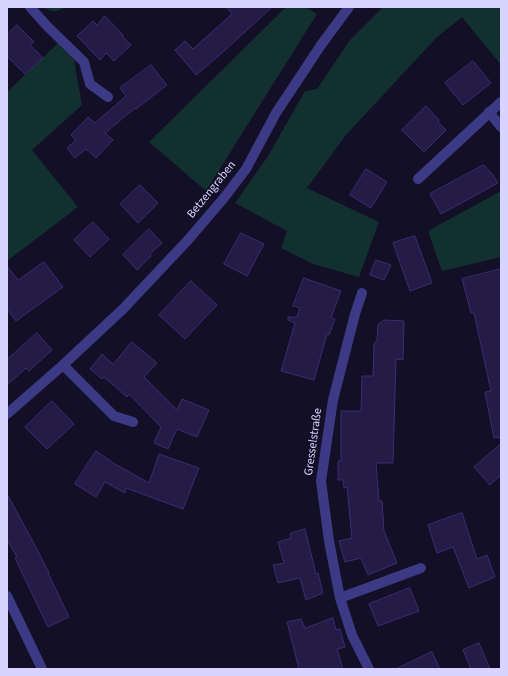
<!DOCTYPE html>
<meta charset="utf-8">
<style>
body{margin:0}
#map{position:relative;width:508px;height:676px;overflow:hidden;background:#130f26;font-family:"Source Sans 3",sans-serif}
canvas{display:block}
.frame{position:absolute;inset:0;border:8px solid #d9d4ff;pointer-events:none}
</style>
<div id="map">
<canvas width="508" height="676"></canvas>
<div class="frame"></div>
</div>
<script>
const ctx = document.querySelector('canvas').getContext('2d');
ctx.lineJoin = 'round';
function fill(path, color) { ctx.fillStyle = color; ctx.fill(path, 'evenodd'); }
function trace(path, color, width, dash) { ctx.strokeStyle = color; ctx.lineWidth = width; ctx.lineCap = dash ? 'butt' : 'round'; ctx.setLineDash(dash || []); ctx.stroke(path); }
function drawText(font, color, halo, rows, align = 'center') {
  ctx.font = font + ' "Source Sans 3",sans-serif'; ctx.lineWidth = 3; ctx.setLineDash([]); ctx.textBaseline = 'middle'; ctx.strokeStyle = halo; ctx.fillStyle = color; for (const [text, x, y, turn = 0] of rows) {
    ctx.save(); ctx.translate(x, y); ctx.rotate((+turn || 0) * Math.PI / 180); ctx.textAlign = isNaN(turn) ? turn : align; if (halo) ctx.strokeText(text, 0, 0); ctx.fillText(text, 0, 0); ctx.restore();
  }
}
fill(new Path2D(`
 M 43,7 L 65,7 C 57,13 51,12 43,7 Z
 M 286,7 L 305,7 L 317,14 L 206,191 L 149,142 Z
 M 383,7 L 501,7 L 501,65 L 462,17 L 437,37 L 346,135 L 307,188 L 379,222 L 359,277 L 313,264 L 281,248 L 287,231 L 235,203 L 268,156 L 305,91 L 317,89 L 350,40 Z
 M 58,43 L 74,60 L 82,105 L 32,150 L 78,207 L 7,261 L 7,92 Z
 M 501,191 L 501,257 L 442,271 L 428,231 Z`), '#12302f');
const building = new Path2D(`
 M 226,7 L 272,7 L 223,52 L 196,75 L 175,50 L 185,41 L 193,49 L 232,14 Z
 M 105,16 L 123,35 L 122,36 L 131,45 L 114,61 L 106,53 L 100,60 L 77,36 L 93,21 L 97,25 Z
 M 17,25 L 34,42 L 30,45 L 43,58 L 25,74 L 7,56 L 7,35 Z
 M 473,61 L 491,83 L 463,105 L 445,83 Z
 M 151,65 L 167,85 L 136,109 L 135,108 L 105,133 L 113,140 L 96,158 L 86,149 L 75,158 L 67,148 L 76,140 L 71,135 L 88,117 L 95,123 L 126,96 L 120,88 Z
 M 426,106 L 439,120 L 438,122 L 446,130 L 424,152 L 402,130 Z
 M 484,165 L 493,175 L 498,183 L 441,214 L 430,194 Z
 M 366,169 L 387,182 L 371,208 L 350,195 Z
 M 140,185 L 158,203 L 138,223 L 120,204 Z
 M 93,222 L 109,239 L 90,257 L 74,240 Z
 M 149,229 L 162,243 L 150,254 L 151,256 L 137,270 L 123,255 Z
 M 241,233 L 264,244 L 247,276 L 224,264 Z
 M 415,236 L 432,283 L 410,291 L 393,243 Z
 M 376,260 L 391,265 L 384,280 L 370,275 Z
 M 44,262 L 63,287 L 16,321 L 7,309 L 7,266 L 18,280 Z
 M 501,269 L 501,437 L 494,438 L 485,392 L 491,391 L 474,313 L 471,313 L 462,279 Z
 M 304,278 L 341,291 L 331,318 L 335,319 L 329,335 L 327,334 L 314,380 L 281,371 L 295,323 L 288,320 L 288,317 L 297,317 L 300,308 L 293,306 Z
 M 191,281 L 217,305 L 185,339 L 159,315 Z
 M 384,320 L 404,321 L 403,360 L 396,359 L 393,463 L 376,463 L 379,501 L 382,501 L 384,531 L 397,563 L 368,575 L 361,558 L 345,562 L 339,541 L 352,538 L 347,487 L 344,488 L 343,480 L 338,480 L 338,461 L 341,461 L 341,411 L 361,411 L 362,376 L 373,376 L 374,344 L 377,340 L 378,325 Z
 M 37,333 L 52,350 L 29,371 L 26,368 L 7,385 L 7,360 Z
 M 132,342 L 157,363 L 144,377 L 177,410 L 182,399 L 209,410 L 197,437 L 177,429 L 168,449 L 154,443 L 161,427 L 129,394 L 127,397 L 104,377 L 102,379 L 90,369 L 102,354 L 113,364 Z
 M 52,401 L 74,424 L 47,449 L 25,427 Z
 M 501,444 L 501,475 L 490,485 L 474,467 Z
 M 96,451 L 115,464 L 149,483 L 159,454 L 199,468 L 183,509 L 126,488 L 125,493 L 105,482 L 96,497 L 75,484 Z
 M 7,494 L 38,551 L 49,573 L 48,573 L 69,617 L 48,627 L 15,558 L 17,557 L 7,540 Z
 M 462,513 L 477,559 L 487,555 L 495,577 L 469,588 L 453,547 L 437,553 L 428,525 Z
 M 305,529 L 316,574 L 318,573 L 323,593 L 306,600 L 300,578 L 278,583 L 273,565 L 284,563 L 278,542 L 291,538 L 290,534 Z
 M 410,588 L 419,611 L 378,626 L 369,604 Z
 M 333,618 L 336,630 L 340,629 L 345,647 L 337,649 L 343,669 L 299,669 L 287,622 L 301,619 L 305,628 Z
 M 479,643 L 490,669 L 471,669 L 463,650 Z
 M 432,652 L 440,669 L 396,669 Z`);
fill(building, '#241b47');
trace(building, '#3b2d73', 1);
trace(new Path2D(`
 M 30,7 L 47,26 L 84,62 L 90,84 L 108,97
 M 489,112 L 501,127
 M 418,179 L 501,102
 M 63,365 L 114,416 L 133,422
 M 7,414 L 63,365 L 123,309 L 188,240 L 223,199 L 246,169 L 276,113 L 321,45 L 349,7
 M 7,596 L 42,669
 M 340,598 L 329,541 L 321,481 L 333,400 L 355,314 L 362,293
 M 369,669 L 352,635 L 340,598 L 421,568`), '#3d3a85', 10);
drawText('12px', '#d9d4ff', '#130f26', [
 ["Betzengraben",212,190,-51],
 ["Gresselstraße",314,442,-82]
]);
</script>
